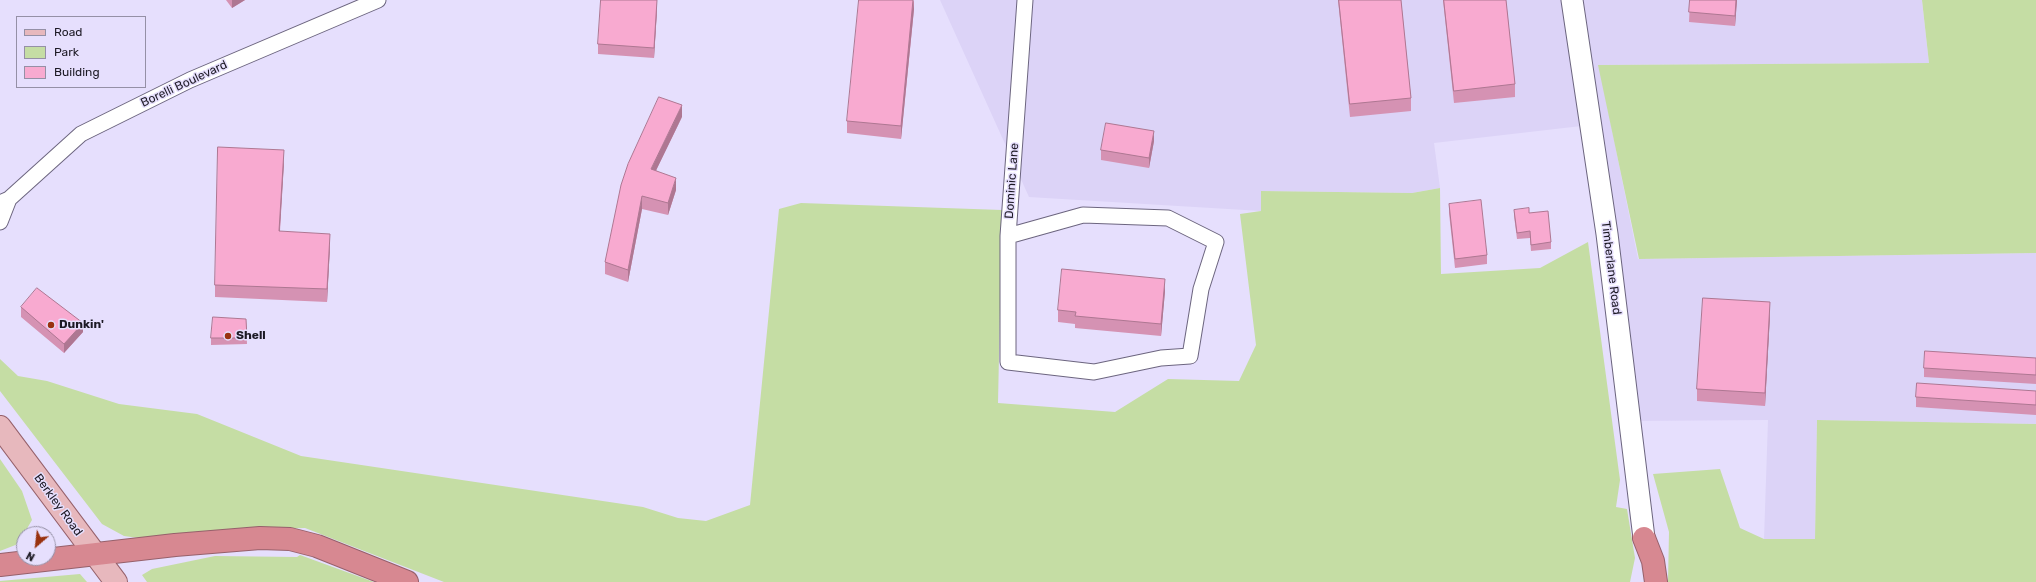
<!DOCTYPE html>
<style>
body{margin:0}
#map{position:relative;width:2036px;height:582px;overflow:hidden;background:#e6dffd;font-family:Rubik,sans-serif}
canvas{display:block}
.legend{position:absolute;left:16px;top:16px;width:130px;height:72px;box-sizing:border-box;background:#e6dffd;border:1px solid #9590a6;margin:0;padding:5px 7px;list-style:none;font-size:12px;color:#1c1924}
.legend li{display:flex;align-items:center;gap:8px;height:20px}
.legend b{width:20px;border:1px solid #9590a6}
.north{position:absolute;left:16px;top:526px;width:40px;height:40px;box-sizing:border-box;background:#e6dffd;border:1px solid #9590a6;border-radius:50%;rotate:208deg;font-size:11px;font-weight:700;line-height:16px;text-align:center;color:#1c1924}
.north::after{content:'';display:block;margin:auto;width:14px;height:18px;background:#99320f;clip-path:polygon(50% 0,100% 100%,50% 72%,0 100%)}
</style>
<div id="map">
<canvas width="2036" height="582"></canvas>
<ul class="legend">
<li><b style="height:5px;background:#e7b8bd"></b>Road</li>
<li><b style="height:11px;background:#c5dda4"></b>Park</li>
<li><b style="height:11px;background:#f8aad0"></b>Building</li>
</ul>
<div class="north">N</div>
</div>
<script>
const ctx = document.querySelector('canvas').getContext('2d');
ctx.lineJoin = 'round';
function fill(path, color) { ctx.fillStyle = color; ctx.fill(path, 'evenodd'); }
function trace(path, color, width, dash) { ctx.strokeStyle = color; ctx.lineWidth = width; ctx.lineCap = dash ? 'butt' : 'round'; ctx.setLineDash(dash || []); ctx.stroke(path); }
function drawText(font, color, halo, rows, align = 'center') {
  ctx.font = font + ' Rubik,sans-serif'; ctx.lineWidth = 3; ctx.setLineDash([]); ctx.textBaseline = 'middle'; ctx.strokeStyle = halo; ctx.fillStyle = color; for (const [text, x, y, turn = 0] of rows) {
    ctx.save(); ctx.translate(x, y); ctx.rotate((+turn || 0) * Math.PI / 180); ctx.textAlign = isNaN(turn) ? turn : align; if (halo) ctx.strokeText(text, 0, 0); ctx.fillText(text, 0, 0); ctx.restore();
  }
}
fill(new Path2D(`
 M 940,0 L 1922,0 L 1929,63 L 1599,65 L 1638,259 L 2036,253 L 2036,424 L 1817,420 L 1815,539 L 1764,539 L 1768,420 L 1629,421 L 1590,125 L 1434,143 L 1440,188 L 1412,193 L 1261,191 L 1261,211 L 1029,197 Z`), '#dcd3f7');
fill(new Path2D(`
 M 1922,0 L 2036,0 L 2036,253 L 1639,259 L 1598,65 L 1929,63 Z
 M 1440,188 L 1441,274 L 1540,268 L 1588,242 L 1620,480 L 1616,507 L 1627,509 L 1635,558 L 1630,582 L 444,582 L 305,528 L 224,530 L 146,539 L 124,536 L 102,524 L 0,391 L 0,359 L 18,376 L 47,381 L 119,404 L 197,414 L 301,456 L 643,507 L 678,518 L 706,521 L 750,505 L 779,209 L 801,203 L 1002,210 L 998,403 L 1115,412 L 1168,379 L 1239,381 L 1256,345 L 1240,214 L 1261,211 L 1261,191 L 1412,193 Z
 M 1817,420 L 2036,424 L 2036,582 L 1668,582 L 1669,532 L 1653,474 L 1720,469 L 1740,528 L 1764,539 L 1815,539 Z
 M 0,459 L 22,491 L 32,520 L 18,544 L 0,551 Z
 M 300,555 L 374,582 L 147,582 L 142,575 L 152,569 L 215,556 L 297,557 Z
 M 80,574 L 87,582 L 0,582 L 0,581 Z`), '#c5dda4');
const street = new Path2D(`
 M 0,203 L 9,199 L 81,134 L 190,80 L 378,0
 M 0,222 L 9,199
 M 1008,236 L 1083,215 L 1168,218 L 1216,242 L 1201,289 L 1190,356 L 1161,358 L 1094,372 L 1008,362 L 1008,236 L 1025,0`);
const secondary = new Path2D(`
 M 1572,0 L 1607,234 L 1644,538`);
const primary = new Path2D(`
 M 0,427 L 116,582`);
const highway = new Path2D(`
 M 1644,538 L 1653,561 L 1656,582
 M 0,565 L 175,545 L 260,538 L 290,539 L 317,546 L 407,582`);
trace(street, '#6c657f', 17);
trace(secondary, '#6c657f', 23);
trace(primary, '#96616b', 24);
trace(highway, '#96616b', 24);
trace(street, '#fff', 15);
trace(secondary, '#fff', 21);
trace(primary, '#e7b8bd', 22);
trace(highway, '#d78891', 22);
fill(new Path2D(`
 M 226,0 L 245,0 L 232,8 Z
 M 914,0 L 914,9 L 901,139 L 847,133 L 847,121 Z
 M 1338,0 L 1401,0 L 1411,98 L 1411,111 L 1350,117 Z
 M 1443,0 L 1506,0 L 1515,84 L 1515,97 L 1454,103 Z
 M 1690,0 L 1737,0 L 1735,26 L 1689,22 Z
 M 657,10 L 654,58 L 598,54 L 598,44 Z
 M 682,117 L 656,170 L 676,190 L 668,215 L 642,209 L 628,282 L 605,274 L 605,262 Z
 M 1154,141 L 1149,168 L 1101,160 L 1101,150 Z
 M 284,162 L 280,231 L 330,246 L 327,302 L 215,297 L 215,285 Z
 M 1449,204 L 1487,255 L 1487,264 L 1455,268 L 1449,213 Z
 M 1514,210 L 1529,213 L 1551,242 L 1551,249 L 1531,251 L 1530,238 L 1517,239 L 1514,216 Z
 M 1165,291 L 1161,336 L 1075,328 L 1075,324 L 1058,322 L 1058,310 Z
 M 21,307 L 83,332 L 64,353 L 21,317 Z
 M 1770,315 L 1765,406 L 1697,401 L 1697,389 Z
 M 246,319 L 247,344 L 211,345 L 211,338 Z
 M 2036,358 L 2036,384 L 1924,377 L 1924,368 Z
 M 2036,391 L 2036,415 L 1916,407 L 1916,397 Z`), '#d592b3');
fill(new Path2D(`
 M 232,0 L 245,0 L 232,8 Z
 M 657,0 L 657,10 L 654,58 L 654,48 Z
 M 913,0 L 914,9 L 901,139 L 901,126 Z
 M 1736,0 L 1737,0 L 1735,26 L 1735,16 Z
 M 682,105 L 682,117 L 651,181 L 651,169 Z
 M 1154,131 L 1154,141 L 1149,168 L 1149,158 Z
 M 284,150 L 284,162 L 279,243 L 279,231 Z
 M 676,178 L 676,190 L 668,215 L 668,203 Z
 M 642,196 L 642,209 L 628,282 L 628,270 Z
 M 330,234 L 330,246 L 327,302 L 327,289 Z
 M 1165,279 L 1165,291 L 1161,336 L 1161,324 Z
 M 1770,302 L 1770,315 L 1765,406 L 1765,393 Z
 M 83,323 L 83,332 L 64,353 L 64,344 Z`), '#ae7792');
const building = new Path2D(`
 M 601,0 L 657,0 L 654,48 L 598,44 Z
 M 859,0 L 913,0 L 901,126 L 847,121 Z
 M 1339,0 L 1401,0 L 1411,98 L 1350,104 Z
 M 1444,0 L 1506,0 L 1515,84 L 1454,91 Z
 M 1690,0 L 1736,0 L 1735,16 L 1689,12 Z
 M 659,97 L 682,105 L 651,169 L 676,178 L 668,203 L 642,196 L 628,270 L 605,262 L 621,185 L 628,164 Z
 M 1106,123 L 1154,131 L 1149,158 L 1101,150 Z
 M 218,147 L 284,150 L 279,231 L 330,234 L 327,289 L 215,285 Z
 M 1481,200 L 1487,255 L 1455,259 L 1449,204 Z
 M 1529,208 L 1529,213 L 1548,211 L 1551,242 L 1531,245 L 1530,231 L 1517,233 L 1514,210 Z
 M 1062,269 L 1165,279 L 1161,324 L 1075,316 L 1076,312 L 1058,310 Z
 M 37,288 L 83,323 L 64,344 L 21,307 Z
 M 1703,298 L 1770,302 L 1765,393 L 1697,389 Z
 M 213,317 L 246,319 L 247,338 L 211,338 Z
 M 1925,351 L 2036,358 L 2036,375 L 1924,368 Z
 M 1917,383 L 2036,391 L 2036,405 L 1916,397 Z`);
fill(building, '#f8aad0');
trace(building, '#ae7792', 1);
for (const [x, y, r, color] of [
 [51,325,4,"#99320f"],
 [228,336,4,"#99320f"]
]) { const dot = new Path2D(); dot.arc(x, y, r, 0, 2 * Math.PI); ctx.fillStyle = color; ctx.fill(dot); trace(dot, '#e6dffd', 1.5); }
drawText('12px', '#1c1924', '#e6dffd', [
 ["Borelli Boulevard",184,84,-25],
 ["Dominic Lane",1012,181,-86],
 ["Timberlane Road",1611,268,83],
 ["Berkley Road",58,505,54]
]);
drawText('bold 12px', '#1c1924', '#e6dffd', [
 ["Dunkin'",59,325],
 ["Shell",236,336]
], 'left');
</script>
